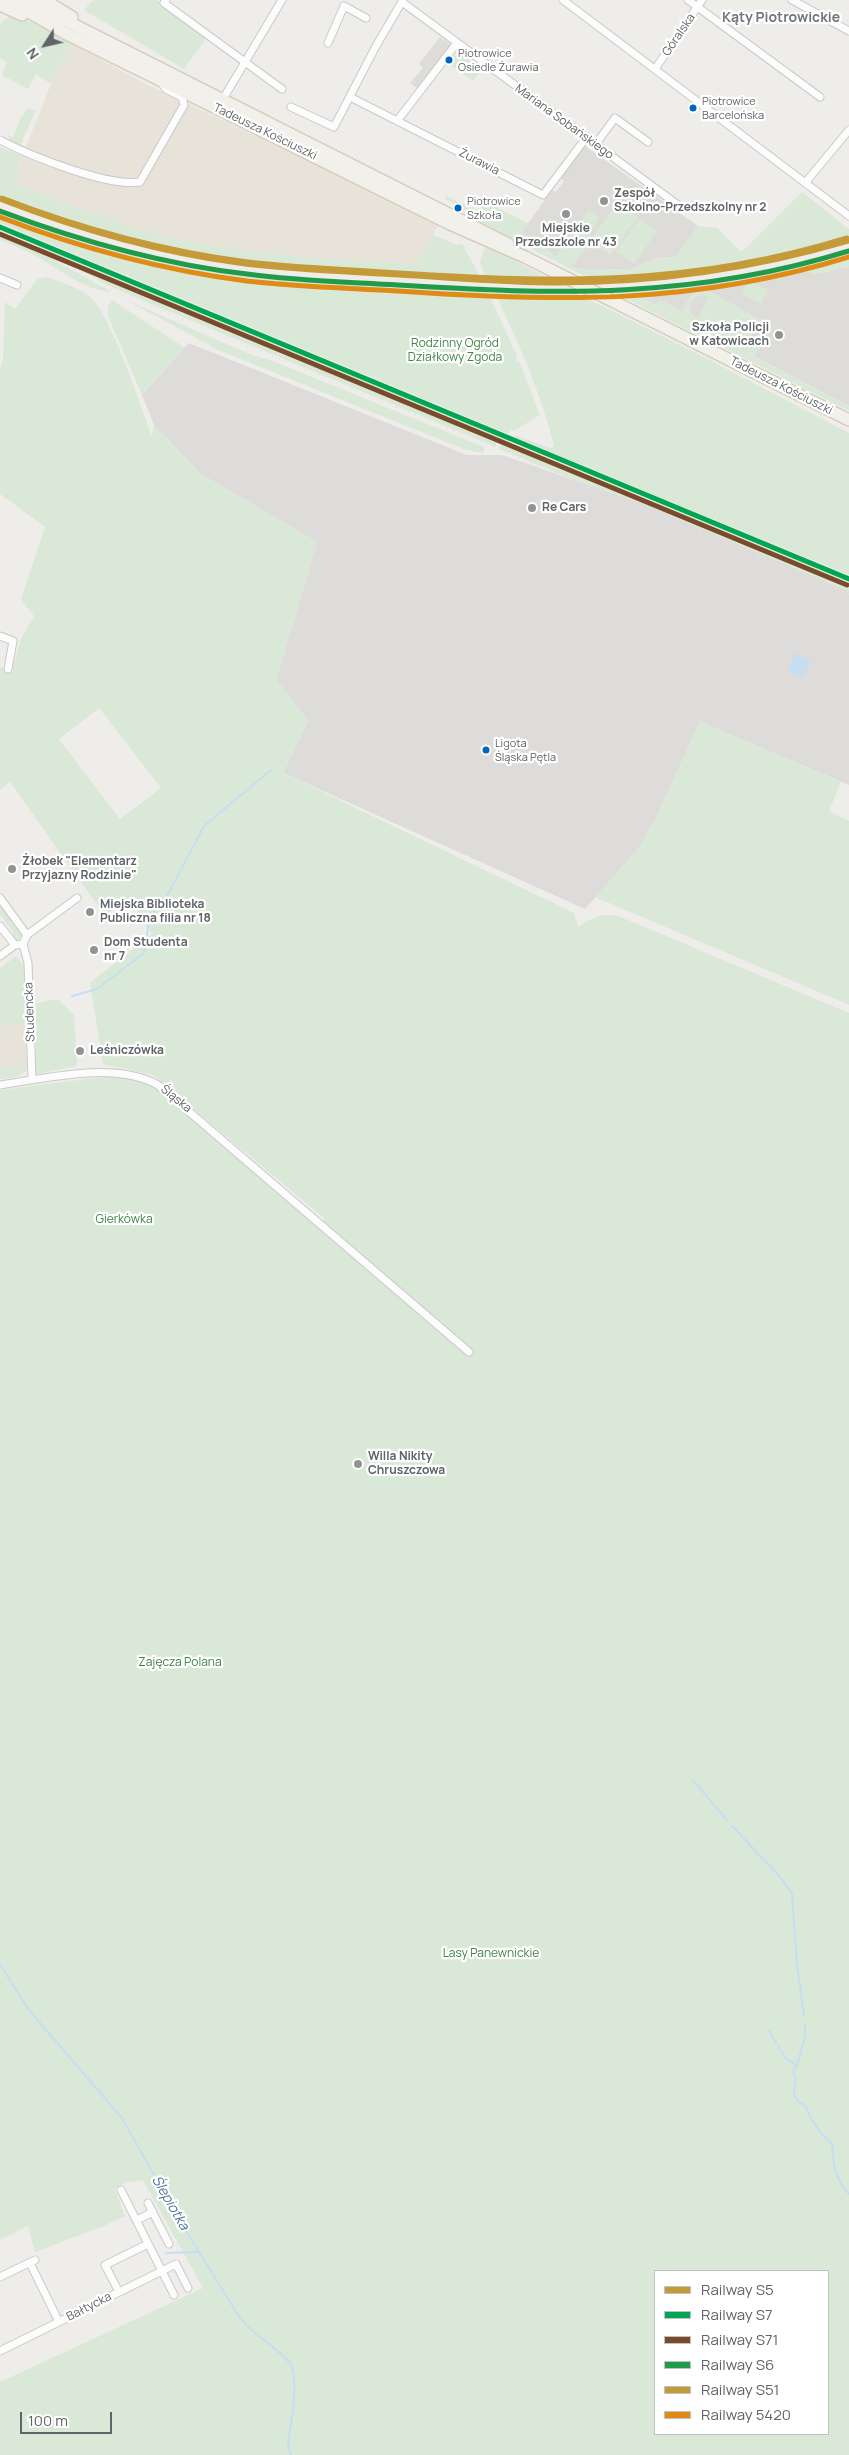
<!DOCTYPE html>
<meta charset="utf-8">
<style>
body{margin:0}
#map{position:relative;width:849px;height:2455px;overflow:hidden;background:#efedea;font-family:Manrope,sans-serif}
canvas{display:block}
.legend{position:absolute;left:654px;top:2270px;width:175px;height:165px;box-sizing:border-box;background:#fff;border:1px solid #bfc1c2;margin:0;padding:6px 9px;list-style:none;font-size:15px;color:#606367}
.legend li{display:flex;align-items:center;gap:10px;height:25px}
.legend b{width:25px;border:1px solid #bfc1c2}
.north{position:absolute;left:20px;top:20px;width:50px;height:50px;-webkit-text-stroke:4px #fff;paint-order:stroke;rotate:235deg;font-size:14px;font-weight:700;line-height:20px;text-align:center;color:#606367}
.north::after{content:'';display:block;margin:auto;width:18px;height:22px;background:#606367;clip-path:polygon(50% 0,100% 100%,50% 72%,0 100%)}
.scale{position:absolute;left:20px;top:2412px;width:92px;height:22px;box-sizing:border-box;border:2px solid #606367;border-top:0;padding-left:6px;font-size:15px;line-height:18px;white-space:nowrap;color:#606367;-webkit-text-stroke:4px #fff;paint-order:stroke}
</style>
<div id="map">
<canvas width="849" height="2455"></canvas>
<ul class="legend">
<li><b style="height:6px;background:#c59a38"></b>Railway S5</li>
<li><b style="height:6px;background:#00a651"></b>Railway S7</li>
<li><b style="height:6px;background:#7a4b2a"></b>Railway S71</li>
<li><b style="height:6px;background:#1f9b4a"></b>Railway S6</li>
<li><b style="height:6px;background:#c59a38"></b>Railway S51</li>
<li><b style="height:6px;background:#df8b15"></b>Railway 5420</li>
</ul>
<div class="north">N</div>
<div class="scale">100 m</div>
</div>
<script>
const ctx = document.querySelector('canvas').getContext('2d');
ctx.lineJoin = 'round';
function fill(path, color) { ctx.fillStyle = color; ctx.fill(path, 'evenodd'); }
function trace(path, color, width, dash) { ctx.strokeStyle = color; ctx.lineWidth = width; ctx.lineCap = dash ? 'butt' : 'round'; ctx.setLineDash(dash || []); ctx.stroke(path); }
function drawText(font, color, halo, rows, align = 'center') {
  ctx.font = font + ' Manrope,sans-serif'; ctx.lineWidth = 4.5; ctx.setLineDash([]); ctx.textBaseline = 'middle'; ctx.strokeStyle = halo; ctx.fillStyle = color; for (const [text, x, y, turn = 0] of rows) {
    ctx.save(); ctx.translate(x, y); ctx.rotate((+turn || 0) * Math.PI / 180); ctx.textAlign = isNaN(turn) ? turn : align; if (halo) ctx.strokeText(text, 0, 0); ctx.fillText(text, 0, 0); ctx.restore();
  }
}
fill(new Path2D(`
 M 71,43 L 142,82 L 439,223 L 418,264 L 311,259 L 185,241 L 132,228 L 102,214 L 85,210 L 17,185 L 17,172 L 26,147 L 51,84 Z
 M 0,1025 L 25,1025 L 27,1070 L 17,1077 L 0,1079 Z`), '#e7e3d9');
fill(new Path2D(`
 M 440,37 L 451,45 L 418,89 L 410,83 L 423,68 L 419,64 Z
 M 189,343 L 467,455 L 502,455 L 644,504 L 849,591 L 849,785 L 700,722 L 657,816 L 639,848 L 585,909 L 283,773 L 308,721 L 276,680 L 317,542 L 201,474 L 154,425 L 142,395 Z`), '#dedcda');
fill(new Path2D(`
 M 585,146 L 698,226 L 676,257 L 657,258 L 631,269 L 585,270 L 572,267 L 521,233 L 552,190 L 556,192 L 564,181 L 560,178 Z
 M 849,267 L 849,406 L 646,300 L 654,296 L 719,280 L 802,268 L 816,274 Z`), '#dedcd9');
fill(new Path2D(`
 M 97,0 L 157,0 L 207,37 L 184,69 L 84,10 L 91,2 Z
 M 14,13 L 71,43 L 51,84 L 36,74 L 28,89 L 2,75 L 7,62 L 0,58 L 0,24 Z
 M 458,52 L 482,69 L 473,81 L 449,64 Z
 M 40,101 L 20,146 L 10,141 L 8,135 L 13,137 L 21,118 L 17,116 L 22,117 L 27,108 L 35,111 Z
 M 0,147 L 22,156 L 17,172 L 17,185 L 85,210 L 102,214 L 132,228 L 185,241 L 311,259 L 418,264 L 433,235 L 458,245 L 462,244 L 480,276 C 372,269 259,269 152,244 C 100,232 50,215 0,196 Z
 M 802,192 L 849,229 L 849,236 C 763,263 686,272 597,279 L 590,279 L 481,223 L 472,215 L 474,210 L 490,204 L 528,223 L 522,233 L 556,256 L 572,234 L 588,244 L 572,267 L 585,270 L 631,269 L 657,258 L 676,257 L 698,226 L 717,228 L 740,251 L 744,250 Z
 M 446,196 L 472,208 L 477,205 L 471,213 L 445,199 Z
 M 618,202 L 638,217 L 610,255 L 590,241 Z
 M 0,208 C 68,235 144,256 217,268 C 305,282 396,283 485,286 L 517,356 L 516,361 L 519,361 L 540,415 L 514,431 L 511,430 L 509,434 L 0,223 Z
 M 588,210 L 600,218 L 585,239 L 573,231 Z
 M 639,218 L 657,231 L 634,264 L 616,251 Z
 M 0,233 L 34,249 L 112,292 C 81,290 58,267 32,254 C 22,249 11,244 0,240 Z
 M 27,240 L 509,441 L 508,443 L 496,441 L 496,447 L 151,304 L 107,285 Z
 M 489,247 L 551,280 L 485,276 L 480,262 L 484,249 Z
 M 849,248 L 849,267 L 816,274 L 802,268 L 752,275 Z
 M 48,277 C 62,283 78,287 90,297 C 110,312 142,409 152,437 L 154,425 L 201,474 L 317,542 L 276,679 L 308,721 L 283,773 L 574,913 L 578,927 C 593,917 603,912 621,917 L 849,1013 L 849,2455 L 0,2455 L 0,2382 L 203,2288 L 143,2180 L 128,2182 L 115,2189 L 125,2216 L 104,2226 L 35,2252 L 28,2226 L 0,2240 L 0,1090 L 118,1075 L 131,1077 L 159,1089 L 319,1226 L 325,1219 L 153,1075 L 103,1064 L 90,983 L 152,934 L 128,898 L 105,916 L 10,782 L 0,790 L 0,667 L 12,672 L 20,641 L 34,616 L 21,599 L 45,527 L 0,494 L 0,368 L 3,360 L 5,302 L 15,309 L 37,279 ZM 99,708 L 161,788 L 120,819 L 59,739 ZM 655,2271 L 828,2271 L 828,2434 L 655,2434 Z
 M 718,280 L 654,296 L 647,298 L 647,301 L 849,406 L 849,411 L 609,290 Z
 M 749,281 L 768,290 L 761,304 L 742,294 Z
 M 492,287 L 570,290 L 698,354 L 849,433 L 849,575 L 514,437 L 515,435 L 518,436 L 550,448 L 554,446 C 540,390 517,339 492,287 Z
 M 700,290 L 711,292 L 761,320 C 771,333 762,344 755,357 L 656,305 L 659,299 L 682,311 L 690,296 ZM 703,295 L 709,297 L 697,319 L 691,313 C 688,303 693,296 703,295 ZM 747,318 L 757,322 L 760,332 L 756,341 L 747,345 L 736,340 Z
 M 112,300 L 185,348 L 142,395 L 108,316 L 108,306 Z
 M 128,301 L 252,355 L 270,360 L 484,447 L 484,453 L 466,450 L 218,350 Z
 M 747,320 L 757,325 L 748,343 L 738,338 Z
 M 514,444 L 849,582 L 849,591 L 644,504 L 577,481 L 499,449 L 500,445 L 512,447 Z
 M 700,722 L 841,782 L 829,811 L 849,821 L 849,1005 L 595,897 L 639,848 L 657,816 Z
 M 0,904 L 21,932 L 22,936 L 18,940 L 15,940 L 12,936 L 14,933 L 0,914 Z
 M 16,956 L 24,966 L 25,1025 L 0,1025 L 0,968 Z
 M 58,999 L 74,1015 L 77,1066 L 36,1074 L 36,1003 Z
 M 21,1065 L 26,1065 L 26,1071 L 17,1077 L 2,1079 L 1,1067 L 13,1067 L 14,1071 L 21,1070 Z`), '#dae8d8');
fill(new Path2D(`
 M 795,653 L 811,661 L 803,677 L 788,671 Z`), '#c5def2');
trace(new Path2D(`
 M 821,246 L 849,237
 M 72,996 L 97,989 L 144,953 L 150,915 L 165,900 L 204,826 L 271,770
 M 693,1780 L 727,1820
 M 732,1826 L 781,1878 L 792,1894 L 797,1965 L 804,2015
 M 0,1964 L 28,2009 L 122,2118 L 178,2218 L 240,2318 C 254,2336 275,2345 289,2362 C 301,2377 290,2426 288,2445 L 291,2455
 M 769,2031 L 776,2043
 M 778,2046 L 786,2058 L 797,2066 L 793,2072 L 796,2079 L 794,2095 L 799,2102 L 805,2105 C 810,2119 821,2135 832,2144 C 833,2164 835,2179 849,2194
 M 797,2065 L 805,2037 L 805,2024
 M 166,2253 L 199,2252`), '#c5def2', 2);
const street = new Path2D(`
 M 166,0 L 164,3 L 282,89
 M 563,0 L 849,216
 M 688,0 L 820,97
 M 792,0 L 849,31
 M 402,2 L 678,205
 M 328,43 L 344,6 L 366,18
 M 655,69 L 702,0
 M 350,97 L 543,195 L 586,138
 M 223,99 L 282,0
 M 291,107 L 334,127 L 376,46 L 403,0
 M 397,121 L 457,43
 M 0,140 C 31,156 107,187 140,182 L 184,105 L 182,97 L 166,89 L 162,83
 M 595,145 L 615,118 L 648,142
 M 805,183 L 849,130
 M 0,278 L 17,285
 M 0,636 L 13,641 L 8,669
 M 0,898 L 27,935
 M 0,926 L 15,945
 M 0,956 L 15,945 L 23,944
 M 32,1080 L 28,963 L 23,944 L 27,935 L 77,898
 M 0,1085 C 48,1078 114,1061 158,1085 L 469,1352
 M 121,2190 L 174,2295
 M 148,2203 L 169,2244
 M 137,2220 L 153,2212
 M 30,2263 L 59,2322
 M 0,2277 L 35,2260
 M 119,2292 L 105,2265 L 148,2244
 M 0,2351 L 176,2264 L 188,2288`);
const primary = new Path2D(`
 M 8,0 L 65,33 L 450,224 L 525,257 L 849,420
 M 25,0 L 508,244
 M 44,0 L 72,17
 M 0,5 L 22,15`);
trace(street, '#c9c9c9', 9);
trace(primary, '#d4cdbb', 14);
trace(street, '#fdfcfc', 7);
trace(primary, '#f2f0ea', 11);
trace(new Path2D(`
 M 0,229 L 110,289 L 849,594`), '#e3e3e2', 2, [1, 6]);
trace(new Path2D(`
 M 0,199 C 77,229 156,252 238,263 C 297,271 356,272 415,276 C 463,279 511,283 558,283 C 657,283 754,269 849,241`), '#c59a38', 5);
trace(new Path2D(`
 M 0,227 L 849,579`), '#00a651', 5);
trace(new Path2D(`
 M 0,234 L 847,585`), '#7a4b2a', 5);
trace(new Path2D(`
 M 0,211 C 80,241 162,264 247,274 C 297,281 348,282 398,285 C 558,295 694,299 849,251`), '#1f9b4a', 5);
trace(new Path2D(`
 M 2,198 C 82,229 163,251 248,262 C 298,268 348,269 399,273 C 558,283 692,286 847,238`), '#c59a38', 5);
trace(new Path2D(`
 M 0,217 C 80,248 162,270 247,281 C 297,287 348,288 398,291 C 557,302 695,305 849,257`), '#df8b15', 5);
for (const [x, y, r, color] of [
 [449,60,4.5,"#0065bd"],
 [693,108,4.5,"#0065bd"],
 [604,201,5,"#929395"],
 [458,208,4.5,"#0065bd"],
 [566,214,5,"#929395"],
 [779,335,5,"#929395"],
 [532,508,5,"#929395"],
 [486,750,4.5,"#0065bd"],
 [12,869,5,"#929395"],
 [90,912,5,"#929395"],
 [94,950,5,"#929395"],
 [80,1051,5,"#929395"],
 [358,1464,5,"#929395"]
]) { const dot = new Path2D(); dot.arc(x, y, r, 0, 2 * Math.PI); ctx.fillStyle = color; ctx.fill(dot); trace(dot, '#fff', 2); }
drawText('11px', '#606367', '#fff', [
 ["Piotrowice",458,54],
 ["Osiedle Żurawia",458,68],
 ["Piotrowice",702,102],
 ["Barcelońska",702,116],
 ["Piotrowice",467,202],
 ["Szkoła",467,216],
 ["Ligota",495,744],
 ["Śląska Pętla",495,758]
], 'left');
drawText('12px', '#606367', '#fff', [
 ["Góralska",679,35,-56],
 ["Mariana Sobańskiego",564,122,36],
 ["Tadeusza Kościuszki",265,132,26],
 ["Żurawia",479,162,27],
 ["Tadeusza Kościuszki",781,386,27],
 ["Studencka",30,1012,-92],
 ["Śląska",176,1099,39],
 ["Bałtycka",89,2307,-27]
]);
drawText('bold 12px', '#606367', '#fff', [
 ["Zespół",614,194],
 ["Szkolno-Przedszkolny nr 2",614,208],
 ["Miejskie",566,229,"center"],
 ["Przedszkole nr 43",566,243,"center"],
 ["Szkoła Policji",769,328,"right"],
 ["w Katowicach",769,342,"right"],
 ["Re Cars",542,508],
 ["Żłobek \"Elementarz",22,862],
 ["Przyjazny Rodzinie\"",22,876],
 ["Miejska Biblioteka",100,905],
 ["Publiczna filia nr 18",100,919],
 ["Dom Studenta",104,943],
 ["nr 7",104,957],
 ["Leśniczówka",90,1051],
 ["Willa Nikity",368,1457],
 ["Chruszczowa",368,1471]
], 'left');
drawText('12px', '#418445', '#fff', [
 ["Rodzinny Ogród",455,344],
 ["Działkowy Zgoda",455,358],
 ["Gierkówka",124,1220],
 ["Zajęcza Polana",180,1663],
 ["Lasy Panewnickie",491,1954]
]);
drawText('bold 14px', '#717579', '#fff', [
 ["Kąty Piotrowickie",781,18]
]);
drawText('italic 14px', '#4c749e', '#fff', [
 ["Ślepiotka",170,2203,60]
]);
</script>
